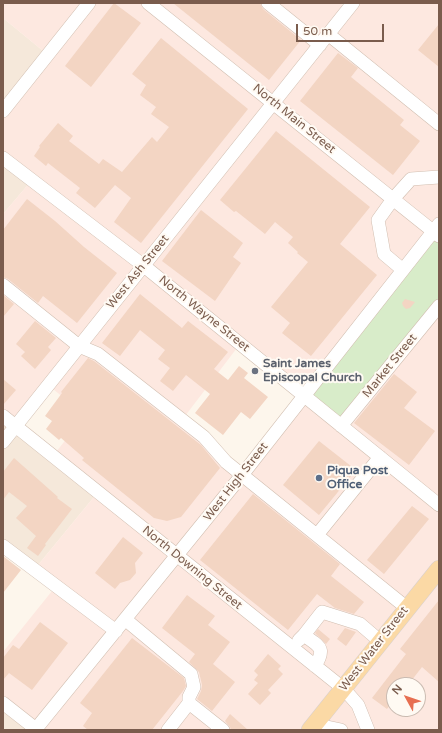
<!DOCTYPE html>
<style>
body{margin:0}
#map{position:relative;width:442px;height:733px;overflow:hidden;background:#fdf6ec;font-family:"Varela Round",sans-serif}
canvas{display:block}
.frame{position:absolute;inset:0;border:4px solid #7a5c4d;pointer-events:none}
.north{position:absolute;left:386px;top:677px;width:40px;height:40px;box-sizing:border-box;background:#fffaf3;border:1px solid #cabbb1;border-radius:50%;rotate:310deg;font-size:11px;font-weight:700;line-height:16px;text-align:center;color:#7a5c4d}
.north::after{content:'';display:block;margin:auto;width:14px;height:18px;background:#e76f51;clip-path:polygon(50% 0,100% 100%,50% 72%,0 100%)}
.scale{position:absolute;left:296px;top:24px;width:88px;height:18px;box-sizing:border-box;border:2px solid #7a5c4d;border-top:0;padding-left:5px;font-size:12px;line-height:14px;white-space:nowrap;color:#7a5c4d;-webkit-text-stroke:3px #fffaf3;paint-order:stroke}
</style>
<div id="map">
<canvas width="442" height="733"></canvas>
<div class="frame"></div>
<div class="north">N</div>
<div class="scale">50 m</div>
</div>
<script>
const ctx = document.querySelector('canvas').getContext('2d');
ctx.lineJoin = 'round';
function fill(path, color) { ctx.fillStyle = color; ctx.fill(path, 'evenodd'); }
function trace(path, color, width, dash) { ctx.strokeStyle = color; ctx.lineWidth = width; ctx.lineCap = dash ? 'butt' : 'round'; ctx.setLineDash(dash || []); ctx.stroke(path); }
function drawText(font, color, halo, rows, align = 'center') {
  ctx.font = font + ' "Varela Round",sans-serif'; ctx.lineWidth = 4; ctx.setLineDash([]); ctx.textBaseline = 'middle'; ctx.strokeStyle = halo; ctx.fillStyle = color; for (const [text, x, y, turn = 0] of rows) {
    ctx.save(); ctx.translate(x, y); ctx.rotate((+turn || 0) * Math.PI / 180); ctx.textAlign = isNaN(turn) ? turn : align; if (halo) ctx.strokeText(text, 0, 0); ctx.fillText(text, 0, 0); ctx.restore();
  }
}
fill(new Path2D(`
 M 3,18 L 48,55 L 3,111 Z
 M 3,158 L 32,180 L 3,214 Z
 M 3,416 L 98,492 L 34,570 L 3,546 Z
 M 3,703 L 35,730 L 3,730 Z`), '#f5e8da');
fill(new Path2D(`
 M 3,3 L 340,3 L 348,9 L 353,3 L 439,3 L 439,730 L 35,730 L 3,703 L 3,652 L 56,586 L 34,570 L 98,492 L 53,456 L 85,415 L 48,385 L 15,426 L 3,416 L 3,214 L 32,180 L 3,158 L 3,111 L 48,55 L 3,18 ZM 240,344 L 304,396 L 242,475 L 182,420 ZM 394,685 L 418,685 L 418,709 L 394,709 Z`), '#fde8e0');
fill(new Path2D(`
 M 433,231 L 439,236 L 439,306 L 341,426 L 304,395 Z`), '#d8ecc9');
fill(new Path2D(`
 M 114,3 L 141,23 L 91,87 L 65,66 Z
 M 173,3 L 260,3 L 263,9 L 301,40 L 269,80 Z
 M 439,24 L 439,67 L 418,50 Z
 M 161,38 L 248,109 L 141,243 L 114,222 L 131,198 L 115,185 L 95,208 L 76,193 L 80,188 L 48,163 L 46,166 L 34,156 L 40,147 L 39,146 L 58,123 L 73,136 L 69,141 L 99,164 L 103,159 L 122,172 L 152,137 L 157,142 L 169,127 L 151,114 L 156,107 L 140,95 L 146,85 L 132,74 Z
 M 338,53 L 358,68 L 351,77 L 404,120 L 400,125 L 420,141 L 393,175 L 300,101 Z
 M 276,131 L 370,207 L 340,244 L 377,275 L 311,356 L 282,333 L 290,323 L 271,307 L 308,262 L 297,253 L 298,252 L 288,243 L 293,237 L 275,222 L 265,234 L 236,211 L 234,212 L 220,200 Z
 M 27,199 L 55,221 L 84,247 L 117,273 L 77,323 L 43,296 L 38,303 L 8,279 L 3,277 L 3,230 Z
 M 201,210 L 243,243 L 233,257 L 241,263 L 215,301 L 162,261 Z
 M 140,294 L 182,328 L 188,321 L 228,352 L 214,369 L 228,380 L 239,366 L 248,373 L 244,378 L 268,397 L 250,419 L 241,412 L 223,435 L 195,413 L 210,394 L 186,375 L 173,391 L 160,381 L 170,368 L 158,359 L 165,350 L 140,330 L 120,356 L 102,343 Z
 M 3,295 L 14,304 L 3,317 Z
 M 405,299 L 415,302 L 410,308 L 406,309 L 403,306 L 402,303 Z
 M 35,321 L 56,338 L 48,347 L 51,350 L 35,369 L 21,356 L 25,352 L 16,344 Z
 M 88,358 L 94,361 L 201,445 L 220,468 L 181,517 L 167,521 L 154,518 L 82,460 L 84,458 L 61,438 L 59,440 L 46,429 L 52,421 L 45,416 L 62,393 L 61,392 Z
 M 394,374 L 417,392 L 404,408 L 435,431 L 409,465 L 354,423 Z
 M 3,379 L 16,390 L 3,405 Z
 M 319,441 L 356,470 L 319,515 L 283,485 Z
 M 14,458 L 58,497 L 57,498 L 72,509 L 45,544 L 46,545 L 38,556 L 27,548 L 36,536 L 16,518 L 27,506 L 9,492 L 3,500 L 3,472 Z
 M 253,494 L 340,564 L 331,576 L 364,602 L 354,614 L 335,608 L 317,594 L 288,630 L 200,560 Z
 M 412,506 L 429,519 L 384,574 L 367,560 Z
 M 123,537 L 143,553 L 135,563 L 136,573 L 130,580 L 120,583 L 115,589 L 95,573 Z
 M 3,556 L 21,570 L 3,593 Z
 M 187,595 L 215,616 L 208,625 L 230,642 L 213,664 L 235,682 L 212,711 L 197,699 L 201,691 L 202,685 L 199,672 L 189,662 L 195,654 L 162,628 Z
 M 439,600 L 439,682 L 422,667 L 408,685 L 394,685 L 394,700 L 387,709 L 372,698 L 406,654 L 400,649 Z
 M 40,622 L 68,643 L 32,690 L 9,673 L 3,680 L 3,658 L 13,645 L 19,649 Z
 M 345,628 L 356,632 L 346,646 L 337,639 Z
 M 318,629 L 330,639 L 326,644 L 315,633 Z
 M 132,638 L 184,678 L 186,686 L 183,691 L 152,730 L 88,730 L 83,726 L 92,713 L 80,703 Z
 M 268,654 L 281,666 L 278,669 L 283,674 L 268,690 L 271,693 L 260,705 L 248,694 L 258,683 L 254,680 L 258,675 L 254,671 Z
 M 230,714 L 248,730 L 231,730 L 230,727 L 225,721 Z`), '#f3d5c3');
const minor = new Path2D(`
 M 148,3 L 439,236
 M 268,3 L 320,45
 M 328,34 L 439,124
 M 3,111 L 89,3
 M 3,158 L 144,266 L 439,505
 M 403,270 L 384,254 L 378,220 L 393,199 L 411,179 L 439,177
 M 3,285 L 79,346 L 98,354 L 204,437 L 226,462 L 407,608
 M 3,416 L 344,689 L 358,705 L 368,730
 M 341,426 L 439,306
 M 3,442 L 353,3
 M 317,535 L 380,457
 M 3,546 L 116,631
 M 126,620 L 191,674 L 194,687 L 189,697 L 189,703
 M 304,635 L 322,612 L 360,624 L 381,642
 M 299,640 L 304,635 C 318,646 327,647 315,666
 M 3,703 L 36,729
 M 310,729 L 327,727 L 341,730
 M 35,730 L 242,475 L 439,224
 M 168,730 L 189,703 L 223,730`);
const major = new Path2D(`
 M 310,730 L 439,569`);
trace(minor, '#d1beb0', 14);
trace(major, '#dad1cd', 18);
trace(minor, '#fff', 13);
trace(major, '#fbd9a5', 17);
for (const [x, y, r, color] of [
 [255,371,4,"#6b7280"],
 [319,478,4,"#5c6f8a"]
]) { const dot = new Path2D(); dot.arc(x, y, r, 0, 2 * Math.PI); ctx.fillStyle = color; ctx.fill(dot); trace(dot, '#fffaf3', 1.5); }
drawText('12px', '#7a5c4d', '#fffaf3', [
 ["North Main Street",294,119,39],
 ["West Ash Street",138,272,-51],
 ["North Wayne Street",204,314,39],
 ["Market Street",390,366,-51],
 ["West High Street",236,482,-52],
 ["North Downing Street",192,568,39],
 ["West Water Street",374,649,-52]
]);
drawText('bold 12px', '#5b616d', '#fffaf3', [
 ["Saint James",263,364],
 ["Episcopal Church",263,378]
], 'left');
drawText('bold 12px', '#4e5e75', '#fffaf3', [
 ["Piqua Post",327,471],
 ["Office",327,485]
], 'left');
</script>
